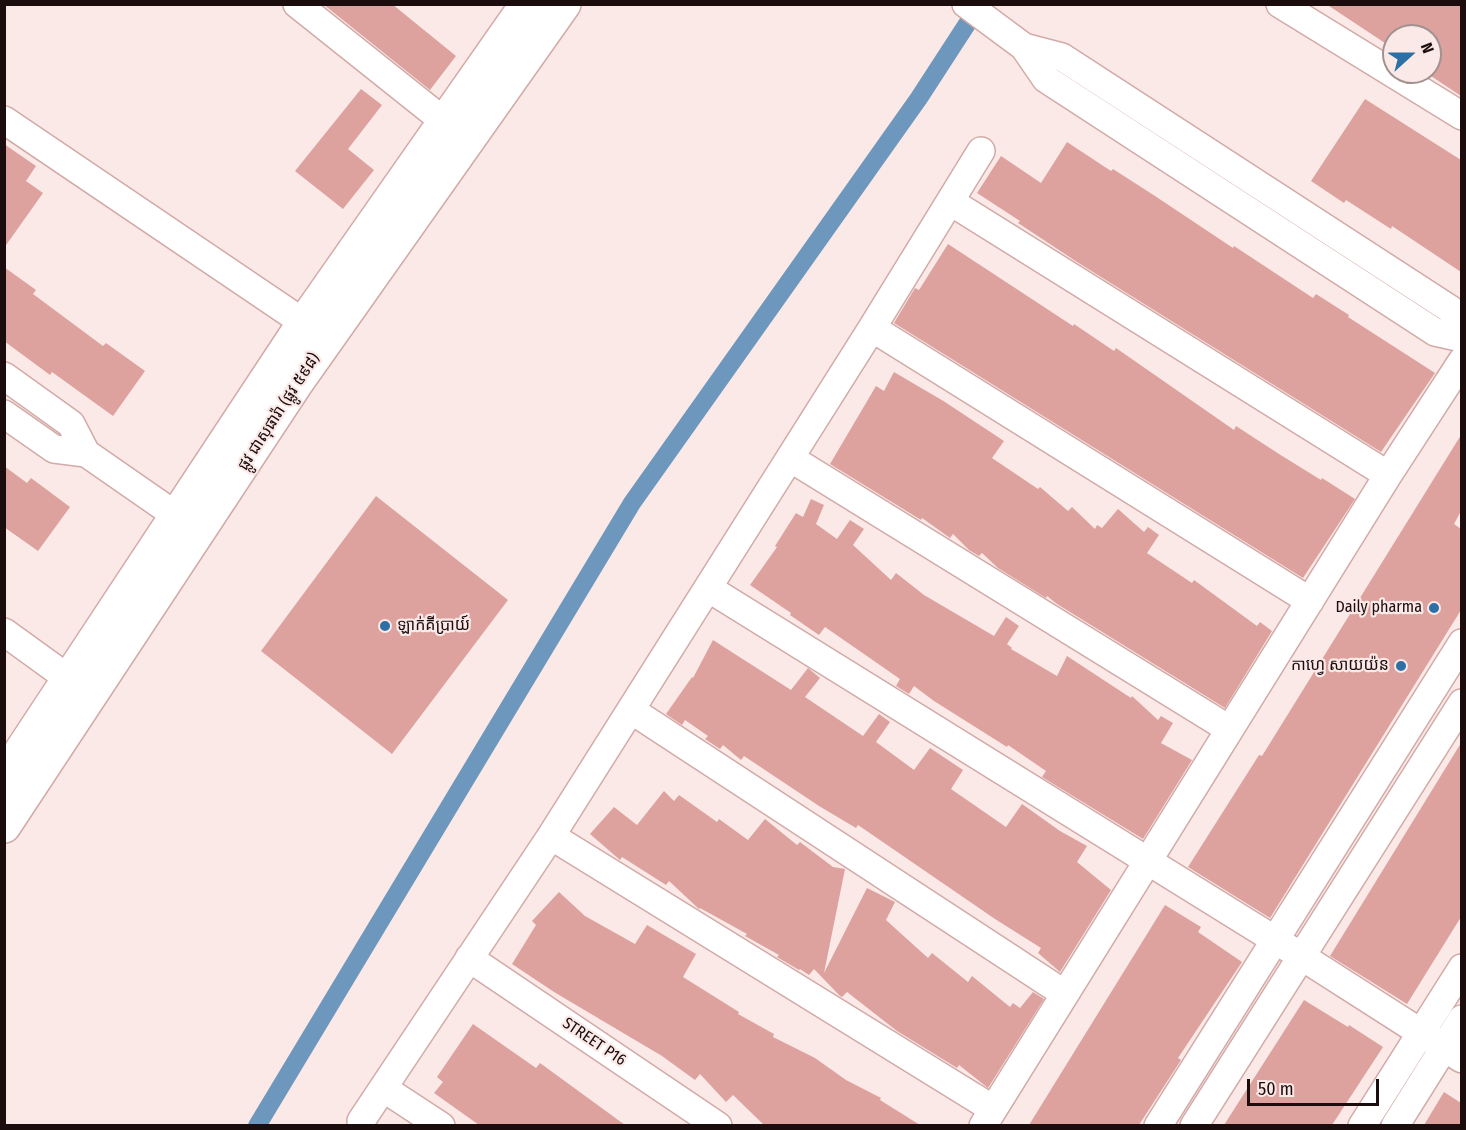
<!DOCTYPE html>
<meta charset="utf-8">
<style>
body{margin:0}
#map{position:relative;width:1466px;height:1130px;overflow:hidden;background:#fae9e7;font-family:"Fira Sans Condensed",sans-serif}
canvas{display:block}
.frame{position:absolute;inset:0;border:6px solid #1b0d0d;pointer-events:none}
.north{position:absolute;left:1382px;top:24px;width:60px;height:60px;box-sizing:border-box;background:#fae9e7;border:2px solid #a19190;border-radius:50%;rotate:69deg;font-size:16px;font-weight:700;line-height:24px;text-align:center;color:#1b0d0d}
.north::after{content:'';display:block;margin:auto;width:21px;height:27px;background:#2d70a5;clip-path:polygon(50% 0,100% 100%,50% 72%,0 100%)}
.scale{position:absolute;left:1247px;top:1079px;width:132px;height:27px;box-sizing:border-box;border:3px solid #1b0d0d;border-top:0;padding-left:8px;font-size:18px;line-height:21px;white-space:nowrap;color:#1b0d0d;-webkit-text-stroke:4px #fae9e7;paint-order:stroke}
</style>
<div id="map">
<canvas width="1466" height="1130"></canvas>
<div class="frame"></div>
<div class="north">N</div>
<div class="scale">50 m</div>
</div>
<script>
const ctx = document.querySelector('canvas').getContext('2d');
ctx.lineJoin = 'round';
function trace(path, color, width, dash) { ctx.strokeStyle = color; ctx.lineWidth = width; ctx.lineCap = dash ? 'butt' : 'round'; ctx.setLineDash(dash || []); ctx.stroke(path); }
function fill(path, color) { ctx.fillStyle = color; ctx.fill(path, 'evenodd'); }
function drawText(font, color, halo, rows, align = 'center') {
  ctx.font = font + ' "Fira Sans Condensed","Noto Sans Khmer",sans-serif'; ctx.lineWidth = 4.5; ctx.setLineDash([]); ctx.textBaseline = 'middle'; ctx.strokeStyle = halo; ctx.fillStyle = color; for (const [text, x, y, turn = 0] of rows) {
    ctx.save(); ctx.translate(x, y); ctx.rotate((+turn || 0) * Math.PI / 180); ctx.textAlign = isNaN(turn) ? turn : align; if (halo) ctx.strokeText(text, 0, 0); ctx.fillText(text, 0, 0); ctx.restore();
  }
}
trace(new Path2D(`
 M 257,1126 L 632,503 L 919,98 L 980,4`), '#6e97bd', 18);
fill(new Path2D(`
 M 323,4 L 392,4 L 456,56 L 430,90 Z
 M 1326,4 L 1461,4 L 1461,96 L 1425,72 L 1430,72 L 1430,36 L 1394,36 L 1394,49 Z
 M 361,89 L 382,105 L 348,149 L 374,170 L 343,209 L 295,171 Z
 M 1365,99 L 1461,160 L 1461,272 L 1392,226 L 1391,229 L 1346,200 L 1344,203 L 1311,181 Z
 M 1067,142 L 1111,171 L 1113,169 L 1155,196 L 1233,248 L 1234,246 L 1313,298 L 1316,294 L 1349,315 L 1348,317 L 1435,373 L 1381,452 L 1077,262 L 1018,223 L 1020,221 L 977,193 L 1001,156 L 1041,183 Z
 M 4,144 L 36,166 L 26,181 L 43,193 L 4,248 Z
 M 948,244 L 1073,326 L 1074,324 L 1114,351 L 1116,348 L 1234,430 L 1236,426 L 1279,454 L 1321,480 L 1322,478 L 1355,499 L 1303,578 L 894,323 L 915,288 L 919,290 Z
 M 4,267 L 36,290 L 33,294 L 103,346 L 106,343 L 145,371 L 113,416 L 52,372 L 50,375 L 4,341 Z
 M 894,372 L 945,402 L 1004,441 L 992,458 L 1038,489 L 1040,487 L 1068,511 L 1072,507 L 1095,529 L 1097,525 L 1102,528 L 1118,509 L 1144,532 L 1148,527 L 1159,535 L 1147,553 L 1192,583 L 1194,580 L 1257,626 L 1260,622 L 1272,631 L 1225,708 L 1057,604 L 1047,596 L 1046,598 L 998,568 L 982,553 L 979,556 L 969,550 L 953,534 L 950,538 L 922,518 L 921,520 L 830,464 L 876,386 L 884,391 Z
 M 1461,435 L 1461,511 L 1454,524 L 1461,529 L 1461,610 L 1270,918 L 1188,867 L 1259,755 L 1262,756 Z
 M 4,466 L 27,483 L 31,478 L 70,507 L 38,551 L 4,527 Z
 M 376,496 L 508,600 L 392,754 L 261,651 Z
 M 811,499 L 824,505 L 816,524 L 837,539 L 850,520 L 864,529 L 853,545 L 891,580 L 896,573 L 924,595 L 994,636 L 1006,617 L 1019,626 L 1007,644 L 1012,648 L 1011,649 L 1057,676 L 1067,656 L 1131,698 L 1132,696 L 1158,720 L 1161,716 L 1173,723 L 1161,743 L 1192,760 L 1143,839 L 1042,777 L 1046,771 L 1008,745 L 1007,747 L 934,701 L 914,686 L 909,694 L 896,686 L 900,679 L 825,627 L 819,635 L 790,615 L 791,613 L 750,585 L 777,547 L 775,546 L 796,513 L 803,517 Z
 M 713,640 L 791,690 L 808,668 L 820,678 L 805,697 L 863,736 L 879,714 L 890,722 L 876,742 L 914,770 L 930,748 L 963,770 L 951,789 L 1006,827 L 1022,804 L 1060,831 L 1087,846 L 1077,862 L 1111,890 L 1060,972 L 1038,953 L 1041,948 L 995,919 L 858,825 L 856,828 L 819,806 L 744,756 L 741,760 L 723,745 L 720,749 L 705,739 L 708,736 L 685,720 L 682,725 L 666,714 L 692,677 L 693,678 Z
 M 1461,743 L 1461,917 L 1407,1004 L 1330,956 Z
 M 664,791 L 674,801 L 679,795 L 717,822 L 719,819 L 748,840 L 765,819 L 797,845 L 800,842 L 833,867 L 845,869 L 824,973 L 867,888 L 895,902 L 886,920 L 928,958 L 932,953 L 968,982 L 972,976 L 1010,1007 L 1013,1003 L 1020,1008 L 1033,992 L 1044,999 L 988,1088 L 959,1065 L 957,1068 L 897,1031 L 847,992 L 842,997 L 840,996 L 814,969 L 809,975 L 800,969 L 799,970 L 777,957 L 779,955 L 745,936 L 747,934 L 700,908 L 699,909 L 669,881 L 666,885 L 622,857 L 620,860 L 590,834 L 614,807 L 637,825 Z
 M 559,892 L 585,916 L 635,944 L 647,925 L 696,954 L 683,977 L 739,1012 L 738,1014 L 774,1034 L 773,1037 L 815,1058 L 846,1080 L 881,1098 L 880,1100 L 920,1125 L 764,1125 L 733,1095 L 726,1102 L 700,1074 L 695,1080 L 662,1056 L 554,992 L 512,964 L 536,925 L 532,921 Z
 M 1165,905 L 1201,927 L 1198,932 L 1242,962 L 1178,1058 L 1181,1060 L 1139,1125 L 1029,1125 Z
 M 1304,1000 L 1348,1027 L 1349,1025 L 1383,1047 L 1332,1125 L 1224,1125 Z
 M 473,1024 L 536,1068 L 540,1063 L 625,1125 L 479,1125 L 434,1093 L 443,1082 L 437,1077 Z
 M 1444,1092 L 1461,1103 L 1461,1125 L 1424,1125 Z`), '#dda29e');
const minor = new Path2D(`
 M 297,4 L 445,122
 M 966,4 L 1024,47 L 1046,79 L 1435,332 L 1462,338
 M 1280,4 L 1462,116
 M 1024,47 L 1062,57 L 1450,309 L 1462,324
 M 4,120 L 319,333
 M 951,202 L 1388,475
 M 872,328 L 1310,601
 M 4,376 L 71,424 L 86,453
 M 4,414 L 54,449 L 86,453 L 194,528
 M 790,458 L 1229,729
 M 708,588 L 1301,956 L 1462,1059
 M 4,632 L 69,679
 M 631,710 L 1065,994
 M 551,836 L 993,1109
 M 469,958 L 718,1126
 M 383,1088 L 441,1126
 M 361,1121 L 551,836 L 872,328 L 981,151
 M 983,1126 L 1388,475 L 1462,361
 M 1158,1126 L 1462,643
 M 1194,1126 L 1462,703
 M 1362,1126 L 1462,968
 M 1395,1126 L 1462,1019`);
const major = new Path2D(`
 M 4,777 L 303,324 L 527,4
 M 4,826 L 297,382 L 564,4`);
trace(minor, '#d2aaa7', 30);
trace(major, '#d2aaa7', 36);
trace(minor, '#fff', 27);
trace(major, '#fff', 33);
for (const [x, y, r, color] of [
 [1434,608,6,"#2d70a5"],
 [385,626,6,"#2d70a5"],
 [1401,666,6,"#2d70a5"]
]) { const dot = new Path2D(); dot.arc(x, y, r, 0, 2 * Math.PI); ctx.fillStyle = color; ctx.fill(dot); trace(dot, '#fae9e7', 2); }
drawText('16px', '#1b0d0d', '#fae9e7', [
 ["ផ្លូវ ជាសុផារ៉ា (ផ្លូវ ៥៩៨)",279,412,-57],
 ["STREET P16",594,1042,34]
]);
drawText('16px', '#1b0d0d', '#fae9e7', [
 ["Daily pharma",1422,608],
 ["ឡាក់គីប្រាយ៍",397,626,"left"],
 ["កាហ្វេ សាយយ៉ន",1389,666]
], 'right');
</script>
